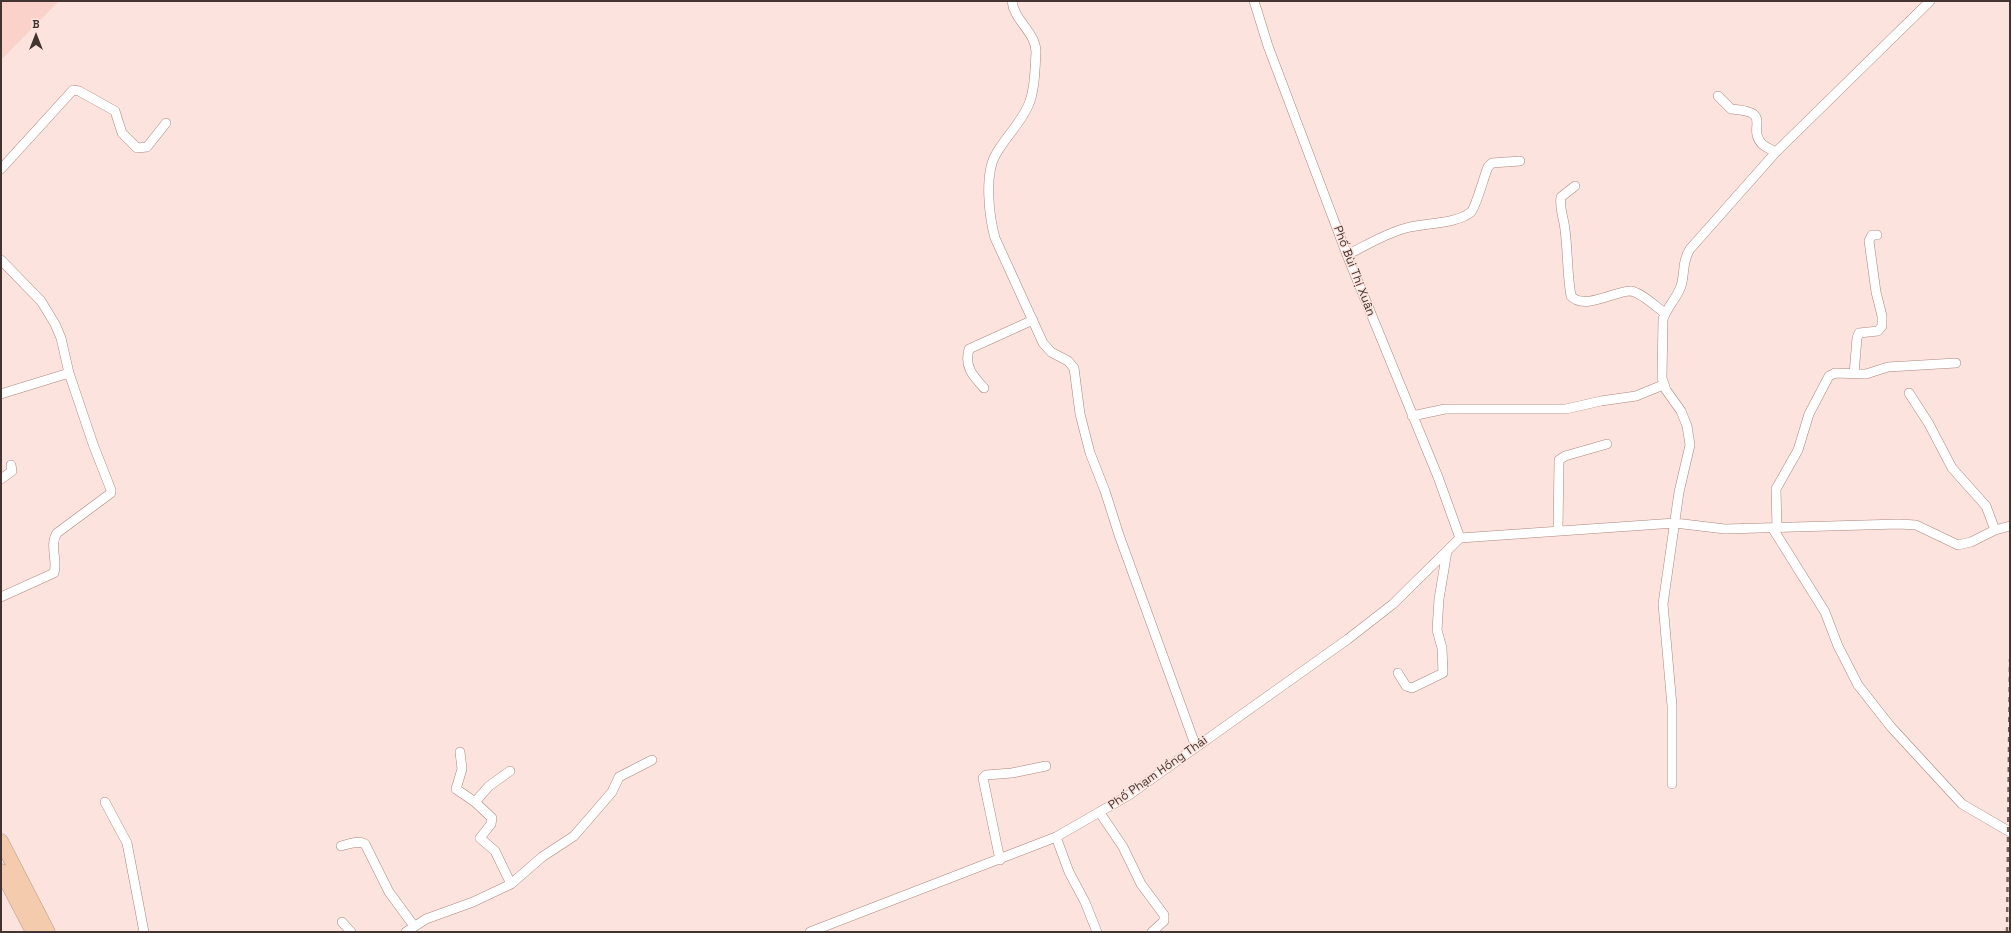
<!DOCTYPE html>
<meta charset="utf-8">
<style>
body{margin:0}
#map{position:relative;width:2011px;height:933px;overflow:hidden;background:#fce3dd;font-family:"Space Grotesk",sans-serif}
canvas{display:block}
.frame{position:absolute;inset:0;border:2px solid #443431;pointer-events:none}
.north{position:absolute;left:16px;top:16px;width:40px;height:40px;-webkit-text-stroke:3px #fce3dd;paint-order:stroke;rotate:0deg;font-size:11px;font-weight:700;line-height:16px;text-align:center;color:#443431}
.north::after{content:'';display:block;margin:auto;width:14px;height:18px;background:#443431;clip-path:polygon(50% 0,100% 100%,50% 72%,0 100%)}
</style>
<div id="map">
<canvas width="2011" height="933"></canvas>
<div class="frame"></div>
<div class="north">B</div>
</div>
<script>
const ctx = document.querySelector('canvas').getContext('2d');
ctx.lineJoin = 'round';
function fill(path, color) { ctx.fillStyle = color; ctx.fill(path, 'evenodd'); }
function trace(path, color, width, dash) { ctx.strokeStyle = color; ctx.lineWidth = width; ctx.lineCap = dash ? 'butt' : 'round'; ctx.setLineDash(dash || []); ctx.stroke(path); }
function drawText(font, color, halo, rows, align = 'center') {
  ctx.font = font + ' "Space Grotesk",sans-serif'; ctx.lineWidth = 3; ctx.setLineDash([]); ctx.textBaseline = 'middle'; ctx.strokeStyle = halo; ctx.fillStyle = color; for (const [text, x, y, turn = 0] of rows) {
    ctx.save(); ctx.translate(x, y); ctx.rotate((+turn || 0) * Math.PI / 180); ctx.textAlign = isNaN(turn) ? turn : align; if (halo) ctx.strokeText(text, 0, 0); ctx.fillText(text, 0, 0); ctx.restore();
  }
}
fill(new Path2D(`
 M 1,1 L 59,1 L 1,60 Z`), '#fad2c9');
const minor = new Path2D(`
 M 1012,1 C 1014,21 1036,32 1036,52 C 1035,68 1035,91 1028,106 C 1020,124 1005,138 996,154 C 984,174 989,216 995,238 L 1043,343 L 1051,352 L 1068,361 L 1074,368 L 1080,414 L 1090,453 L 1105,491 L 1119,535 L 1196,747
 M 1254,1 L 1268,46 L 1347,255 L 1438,477 L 1460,538
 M 1718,96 L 1731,109 C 1775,112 1746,127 1762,144 C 1765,147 1772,150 1776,152
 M 1,169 L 73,90 L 79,91 L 115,111 L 122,133 L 137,148 L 147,147 L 166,123
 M 1575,186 L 1561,197 C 1559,209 1564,218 1565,230 C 1568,252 1567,274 1571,296 C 1584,311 1617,290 1631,291 C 1642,293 1656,307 1665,313
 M 1347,255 C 1367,245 1384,234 1406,228 C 1423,223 1457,224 1471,212 C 1476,207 1484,176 1488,167 L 1492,163 L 1520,161
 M 1,260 L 41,301 L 55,324 L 61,338 L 69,373 L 93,444 L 111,490 L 111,493 L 57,533 C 49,545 58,560 54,573 L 1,597
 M 1854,374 L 1857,338 L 1859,333 L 1878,331 L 1882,326 L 1882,316 L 1876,292 L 1869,241 L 1872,235 L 1877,235
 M 984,388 C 973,376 964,367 969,349 L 1033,320
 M 1909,393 L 1929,424 L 1952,468 L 1986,506 L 1995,530
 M 1,394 L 69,373
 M 1412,416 L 1445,409 L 1566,409 L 1601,401 L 1636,396 L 1663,385
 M 1,479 L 12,471 L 11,465
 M 1773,529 L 1825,612 L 1838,646 L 1858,685 L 1891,727 L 1962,804 L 2010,832
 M 1777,529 L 1776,489 L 1798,450 L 1809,414 L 1829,376 L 1835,373 L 1866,374 L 1888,367 L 1956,363
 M 1558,531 L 1559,460 L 1565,456 L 1607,444
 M 1460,538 L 1675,523 L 1725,529 L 1899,524 L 1916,525 L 1958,545 L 1971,542 L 1995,530 L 2010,526
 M 1398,673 L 1406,686 L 1412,688 L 1443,673 L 1442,648 L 1437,630 L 1439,599 L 1447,551
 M 460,752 L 462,769 L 456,789 L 475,802 L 492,818 L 491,824 L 480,838 L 495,851 L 511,884
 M 1672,784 L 1672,706 L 1663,604 L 1679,492 L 1690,445 L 1687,426 L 1681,411 L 1666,390 L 1662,378 L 1663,319 C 1667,307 1677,298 1681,286 C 1685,273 1682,261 1690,249 L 1776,152 L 1930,1
 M 105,802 L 127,843 L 144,932
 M 475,802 L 489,786 L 510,771
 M 1100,813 L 1123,847 L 1141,884 L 1164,915 L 1164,921 L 1152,932
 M 1056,837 L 1069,872 L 1085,902 L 1097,932
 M 341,846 C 349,844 358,840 365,844 L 389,892 L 414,926
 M 1000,860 L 983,778 L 986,775 L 1012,773 L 1046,766
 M 342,922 L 351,932
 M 406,932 L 426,919 L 473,902 L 511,884 L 542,857 L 574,836 L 612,792 L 619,777 L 652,760
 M 810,932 L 1056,837 L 1129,795 L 1348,639 L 1393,604 L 1460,538`);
const highway = new Path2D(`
 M 1,841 L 48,932
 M 1,871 L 33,932`);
trace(minor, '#ac867e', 10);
trace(highway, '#b79682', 15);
trace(minor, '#fff', 9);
trace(highway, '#f5cbae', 14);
trace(new Path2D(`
 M 2007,932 L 2010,659`), '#74625e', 2.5, [5, 5]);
drawText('12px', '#443431', '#fce3dd', [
 ["Phố Bùi Thị Xuân",1354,271,69],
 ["Phố Phạm Hồng Thái",1158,773,-35]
]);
</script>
